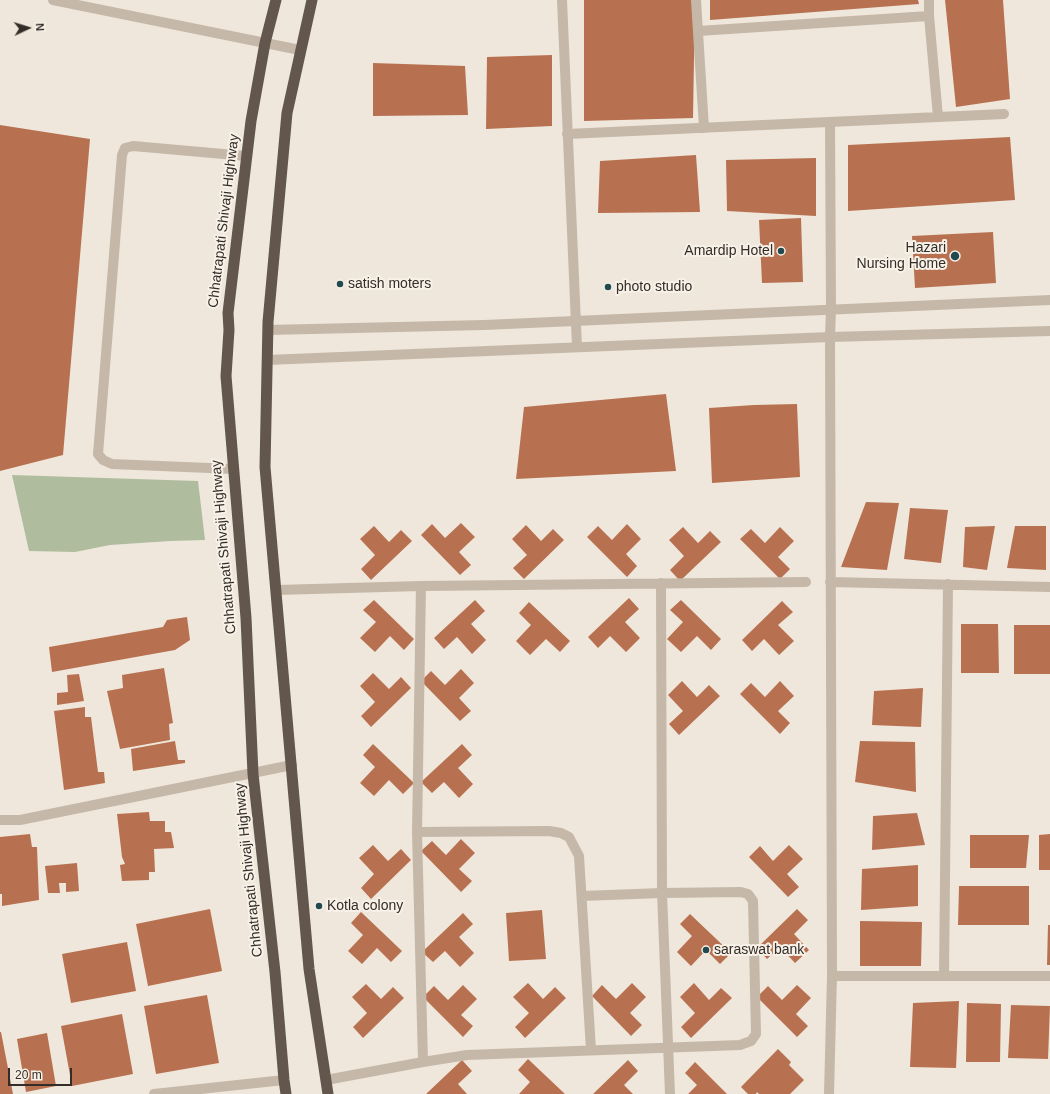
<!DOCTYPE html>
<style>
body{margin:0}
#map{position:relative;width:1050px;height:1094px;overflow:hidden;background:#efe7db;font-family:Arial,sans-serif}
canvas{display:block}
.north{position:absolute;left:8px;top:8px;width:40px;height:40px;-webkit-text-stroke:3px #f7f1e7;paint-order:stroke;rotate:86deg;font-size:11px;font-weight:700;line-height:16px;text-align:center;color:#332c28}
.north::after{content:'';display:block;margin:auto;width:14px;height:18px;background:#332c28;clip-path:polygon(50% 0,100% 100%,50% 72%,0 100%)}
.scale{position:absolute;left:8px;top:1068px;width:64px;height:18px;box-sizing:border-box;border:2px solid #332c28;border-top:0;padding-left:5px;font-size:12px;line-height:14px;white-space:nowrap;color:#332c28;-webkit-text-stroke:3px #f7f1e7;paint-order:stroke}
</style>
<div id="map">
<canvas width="1050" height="1094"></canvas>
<div class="north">N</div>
<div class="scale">20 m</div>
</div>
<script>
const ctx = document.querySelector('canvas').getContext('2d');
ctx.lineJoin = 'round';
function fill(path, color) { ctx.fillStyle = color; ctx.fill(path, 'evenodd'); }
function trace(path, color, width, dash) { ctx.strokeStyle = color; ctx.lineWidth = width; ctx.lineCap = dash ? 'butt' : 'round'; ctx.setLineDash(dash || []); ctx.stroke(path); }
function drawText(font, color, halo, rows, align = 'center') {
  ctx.font = font + ' Arial,sans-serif'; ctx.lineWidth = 4; ctx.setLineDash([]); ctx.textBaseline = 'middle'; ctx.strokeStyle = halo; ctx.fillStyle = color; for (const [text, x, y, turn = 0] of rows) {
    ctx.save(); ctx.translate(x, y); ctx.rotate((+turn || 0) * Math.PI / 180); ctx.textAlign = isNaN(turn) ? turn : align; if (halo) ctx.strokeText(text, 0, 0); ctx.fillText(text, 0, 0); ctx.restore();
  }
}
fill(new Path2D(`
 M 12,475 L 198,481 L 205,540 L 170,541 L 110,545 L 75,552 L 29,551 Z`), '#afbc9d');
fill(new Path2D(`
 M 584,0 L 695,0 L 693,118 L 584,121 Z
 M 710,0 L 918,0 L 919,4 L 710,20 Z
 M 945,0 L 1003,0 L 1010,99 L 956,107 Z
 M 552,55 L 552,126 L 486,129 L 487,57 Z
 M 373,63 L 465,66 L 468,115 L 373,116 Z
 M 0,125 L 90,139 L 63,455 L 0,471 Z
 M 1010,137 L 1015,200 L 848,211 L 848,145 Z
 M 696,155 L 700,212 L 598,213 L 600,161 Z
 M 816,158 L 816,216 L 727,211 L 726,160 Z
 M 801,218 L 803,282 L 762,283 L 759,220 Z
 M 993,232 L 996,283 L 915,288 L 912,236 Z
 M 666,394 L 676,471 L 516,479 L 524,407 Z
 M 797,404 L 800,477 L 712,483 L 709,408 L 754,405 Z
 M 866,502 L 899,503 L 887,570 L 841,567 Z
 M 910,508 L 948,510 L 941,563 L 904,559 Z
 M 461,523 L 475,537 L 459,552 L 471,565 L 460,575 L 421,535 L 432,524 L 445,538 Z
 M 627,524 L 641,539 L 626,554 L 637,566 L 627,577 L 587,537 L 598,526 L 612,540 Z
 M 526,525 L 541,541 L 553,529 L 564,540 L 524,579 L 513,568 L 527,555 L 512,539 Z
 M 374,526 L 389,542 L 401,530 L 412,541 L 371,580 L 361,569 L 375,555 L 360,539 Z
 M 995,526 L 987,570 L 963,567 L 965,527 Z
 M 1015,526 L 1046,526 L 1046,570 L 1007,568 Z
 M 683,527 L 698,543 L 710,531 L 721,542 L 680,581 L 670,570 L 684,556 L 669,540 Z
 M 780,527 L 794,541 L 778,557 L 790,569 L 780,579 L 740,539 L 751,529 L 765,543 Z
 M 629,598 L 639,609 L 625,622 L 640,638 L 626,652 L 610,636 L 598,648 L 588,637 Z
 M 374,600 L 414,639 L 404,650 L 390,636 L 375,652 L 360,638 L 376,622 L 363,610 Z
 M 475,600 L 485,611 L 471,624 L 486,640 L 472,654 L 457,637 L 444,649 L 434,638 Z
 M 681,600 L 721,639 L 711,650 L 697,636 L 681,652 L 667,639 L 683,622 L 670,610 Z
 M 782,601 L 793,612 L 778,625 L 794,641 L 779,655 L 764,639 L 752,651 L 742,640 Z
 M 529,602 L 570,641 L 560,652 L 546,639 L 530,655 L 516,641 L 531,625 L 519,613 Z
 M 187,617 L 190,640 L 175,650 L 52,672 L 49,647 L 163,627 L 167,620 Z
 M 961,624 L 998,624 L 999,673 L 961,673 Z
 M 1014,625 L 1050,625 L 1050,674 L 1014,674 Z
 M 164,668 L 173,723 L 169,724 L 170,740 L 120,749 L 107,691 L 123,688 L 122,675 Z
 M 461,669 L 474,683 L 459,698 L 471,711 L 460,721 L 421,681 L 431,671 L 445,685 Z
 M 373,673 L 389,689 L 401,677 L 411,688 L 371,727 L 361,716 L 375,702 L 360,686 Z
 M 79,674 L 84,701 L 57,705 L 57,693 L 68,692 L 67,675 Z
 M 682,681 L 697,697 L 709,685 L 720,696 L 679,735 L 669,724 L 683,711 L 668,695 Z
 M 780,681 L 794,696 L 778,711 L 790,723 L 780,734 L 740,694 L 751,683 L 765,697 Z
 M 923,688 L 921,727 L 872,725 L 874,691 Z
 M 85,707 L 85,717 L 91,717 L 98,772 L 104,772 L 105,783 L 64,790 L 54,711 Z
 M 175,741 L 178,760 L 185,760 L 185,763 L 133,771 L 131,749 Z
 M 860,741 L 915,742 L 916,792 L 855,782 Z
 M 373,744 L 414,783 L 403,794 L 389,780 L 374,796 L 360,783 L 375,767 L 363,755 Z
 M 462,744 L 472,755 L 458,768 L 473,784 L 459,798 L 444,782 L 432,793 L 421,782 Z
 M 149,812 L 150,821 L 165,821 L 165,832 L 171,832 L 174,848 L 154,849 L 155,872 L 149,872 L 149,880 L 122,881 L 120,865 L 125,864 L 122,857 L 117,814 Z
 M 917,813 L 925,845 L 872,850 L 873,816 Z
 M 30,834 L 32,847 L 37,847 L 39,900 L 2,906 L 2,894 L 0,894 L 0,837 Z
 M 1050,834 L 1050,870 L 1039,870 L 1039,835 Z
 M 970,835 L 1029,835 L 1026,868 L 970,868 Z
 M 461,839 L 475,853 L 459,869 L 472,881 L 461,892 L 421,851 L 432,841 L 446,855 Z
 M 373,845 L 388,861 L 401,849 L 411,860 L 371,899 L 361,888 L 374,874 L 359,858 Z
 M 789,845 L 803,859 L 787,874 L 799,887 L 788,897 L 749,857 L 760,846 L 773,861 Z
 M 77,863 L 79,891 L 66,892 L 66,883 L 59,883 L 60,893 L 48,893 L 45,866 Z
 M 918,865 L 918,906 L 861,910 L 862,869 Z
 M 959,886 L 1029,886 L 1029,925 L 958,925 Z
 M 210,909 L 222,971 L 148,986 L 136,924 Z
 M 797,909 L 808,920 L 794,934 L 809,950 L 795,963 L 780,947 L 767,959 L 757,948 Z
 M 542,910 L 546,959 L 509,961 L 506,913 Z
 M 361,912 L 402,951 L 391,962 L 377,948 L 362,964 L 348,951 L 363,935 L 351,923 Z
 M 463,913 L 473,924 L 459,937 L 474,953 L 460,967 L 445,951 L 433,962 L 422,952 Z
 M 690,914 L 731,953 L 720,964 L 706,950 L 691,966 L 677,952 L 692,936 L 680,924 Z
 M 860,921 L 922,922 L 921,966 L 860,966 Z
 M 1048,925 L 1050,925 L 1050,965 L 1047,965 Z
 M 127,942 L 136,991 L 71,1003 L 62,954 Z
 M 528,983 L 543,999 L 555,987 L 566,998 L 525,1038 L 515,1027 L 529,1013 L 513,997 Z
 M 632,983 L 646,997 L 630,1013 L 642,1025 L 631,1036 L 592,996 L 602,985 L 616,999 Z
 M 694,983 L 709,1000 L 721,988 L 732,998 L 691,1038 L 681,1027 L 695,1013 L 680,997 Z
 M 366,984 L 381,999 L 393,987 L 404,998 L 363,1038 L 353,1027 L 367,1013 L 352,997 Z
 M 463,985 L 477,999 L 461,1015 L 473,1026 L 463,1037 L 423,997 L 434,986 L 448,1000 Z
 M 797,985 L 811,998 L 796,1014 L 808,1026 L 797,1037 L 757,997 L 768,986 L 782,1000 Z
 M 207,995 L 219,1063 L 156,1074 L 144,1006 Z
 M 959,1001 L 956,1068 L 910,1067 L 913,1003 Z
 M 967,1003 L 1001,1004 L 1000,1062 L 966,1062 Z
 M 1011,1005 L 1050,1006 L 1048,1059 L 1008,1058 Z
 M 122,1014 L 133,1074 L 72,1086 L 61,1026 Z
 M 0,1032 L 1,1032 L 13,1094 L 0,1094 Z
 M 47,1033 L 56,1086 L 26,1092 L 17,1039 Z
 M 778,1049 L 791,1062 L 789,1065 L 804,1080 L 790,1094 L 759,1094 L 757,1092 L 756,1094 L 748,1094 L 741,1087 Z
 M 528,1059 L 565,1094 L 519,1094 L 530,1082 L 518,1070 Z
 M 462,1060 L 472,1071 L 458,1084 L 467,1094 L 426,1094 Z
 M 628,1060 L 638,1071 L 624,1085 L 633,1094 L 593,1094 Z
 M 695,1062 L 727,1094 L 688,1094 L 697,1085 L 685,1073 Z`), '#b87150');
trace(new Path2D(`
 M 661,583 L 662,893 L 670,1094
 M 276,590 L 421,586 L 806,582
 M 417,832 L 421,586
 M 423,1062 L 417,832 L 549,831 L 561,833 L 569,837 L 579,856 L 591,1050
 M 326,1080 L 423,1062 L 467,1055 L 740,1045 L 751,1041 L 756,1034 L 753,901 L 748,894 L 741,892 L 662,893 L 582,896`), '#c5b8a9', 10);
trace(new Path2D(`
 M 562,0 L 577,347
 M 696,0 L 704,128
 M 929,16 L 929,0
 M 698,31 L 929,16 L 938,117
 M 567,134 L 1004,114
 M 233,469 L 112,464 L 103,460 L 98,454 L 122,155 L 125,148 L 133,146 L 246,156
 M 830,582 L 1050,587
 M 0,820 L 20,820 L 292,765
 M 832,976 L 1050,976
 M 944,976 L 948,584
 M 154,1094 L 284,1080
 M 829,1094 L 832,976 L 830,337 L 831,309 L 830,122`), '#c5b8a9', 10);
trace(new Path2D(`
 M 53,0 L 300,50
 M 268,330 L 484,325 L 1050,300
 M 267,360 L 830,337 L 1050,331`), '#c5b8a9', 10);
trace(new Path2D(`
 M 276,0 L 265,43 L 251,121 L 228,313 L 229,330 L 226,376 L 246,618 L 253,774 L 275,972 L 284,1080 L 286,1094
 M 312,0 L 287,113 L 268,322 L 265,467 L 309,969 L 328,1094`), '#63564d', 11);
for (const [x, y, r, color] of [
 [781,251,4,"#224950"],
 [955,256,5,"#224950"],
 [340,284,4,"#224950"],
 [608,287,4,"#224950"],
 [319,906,4,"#224950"],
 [706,950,4,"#224950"]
]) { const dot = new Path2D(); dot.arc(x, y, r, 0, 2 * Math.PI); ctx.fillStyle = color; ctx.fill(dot); trace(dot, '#f7f1e7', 1.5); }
drawText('14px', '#332c28', '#f7f1e7', [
 ["Chhatrapati Shivaji Highway",224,221,-83],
 ["Chhatrapati Shivaji Highway",224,547,-95],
 ["Chhatrapati Shivaji Highway",249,870,-96]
]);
drawText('14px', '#332c28', '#f7f1e7', [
 ["Hazari",946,248,"right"],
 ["Nursing Home",946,264,"right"],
 ["Amardip Hotel",773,251,"right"],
 ["satish moters",348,284],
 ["photo studio",616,287],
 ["Kotla colony",327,906],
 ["saraswat bank",714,950]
], 'left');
</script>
